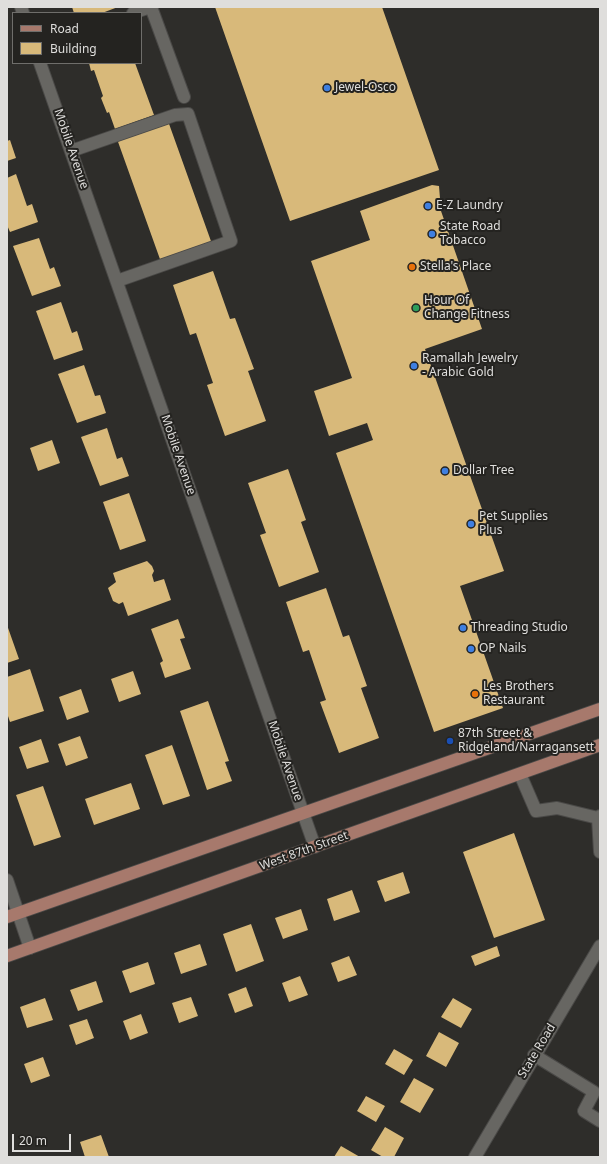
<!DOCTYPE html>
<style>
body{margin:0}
#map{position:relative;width:607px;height:1164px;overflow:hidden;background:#2e2d2a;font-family:"Noto Sans",sans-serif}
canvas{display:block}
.frame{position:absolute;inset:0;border:8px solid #dfdedc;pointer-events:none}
.legend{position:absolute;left:12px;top:12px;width:130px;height:52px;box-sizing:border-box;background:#242320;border:1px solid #6f6e6b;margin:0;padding:5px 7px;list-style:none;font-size:12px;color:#dfdedc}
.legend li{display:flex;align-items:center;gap:8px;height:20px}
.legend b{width:20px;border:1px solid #6f6e6b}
.scale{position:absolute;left:12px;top:1134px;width:59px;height:18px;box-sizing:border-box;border:2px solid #dfdedc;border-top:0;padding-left:5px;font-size:12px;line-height:14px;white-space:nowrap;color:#dfdedc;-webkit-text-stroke:3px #242320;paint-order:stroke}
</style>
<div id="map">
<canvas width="607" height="1164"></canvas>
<div class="frame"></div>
<ul class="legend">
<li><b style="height:5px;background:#a7796c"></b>Road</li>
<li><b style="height:11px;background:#d8b97a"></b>Building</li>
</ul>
<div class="scale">20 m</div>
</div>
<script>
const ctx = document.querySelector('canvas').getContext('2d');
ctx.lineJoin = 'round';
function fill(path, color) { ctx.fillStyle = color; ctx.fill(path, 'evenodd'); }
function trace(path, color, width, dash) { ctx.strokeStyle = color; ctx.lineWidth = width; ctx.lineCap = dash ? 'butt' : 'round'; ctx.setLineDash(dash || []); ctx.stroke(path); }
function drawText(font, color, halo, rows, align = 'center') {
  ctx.font = font + ' "Noto Sans",sans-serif'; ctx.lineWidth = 4; ctx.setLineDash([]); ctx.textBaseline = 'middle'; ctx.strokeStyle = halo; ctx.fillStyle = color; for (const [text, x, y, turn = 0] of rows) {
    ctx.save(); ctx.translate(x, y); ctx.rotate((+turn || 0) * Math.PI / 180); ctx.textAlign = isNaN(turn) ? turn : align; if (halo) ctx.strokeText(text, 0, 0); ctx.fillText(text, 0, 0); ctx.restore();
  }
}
fill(new Path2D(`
 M 72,7 L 118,7 L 102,13 L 74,13 Z
 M 215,7 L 382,7 L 439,170 L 290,221 Z
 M 89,63 L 135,63 L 154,115 L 115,129 L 109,112 L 107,113 L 101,98 L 103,96 L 94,70 L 91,71 Z
 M 168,121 L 212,244 L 161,262 L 117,139 Z
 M 10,140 L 16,158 L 7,161 L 7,141 Z
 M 16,174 L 27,206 L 32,204 L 38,222 L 10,232 L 7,225 L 7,178 Z
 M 432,185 L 439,186 L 441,211 L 482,329 L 425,349 L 504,571 L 460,586 L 503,708 L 434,732 L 336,453 L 373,440 L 367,423 L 329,436 L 314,391 L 352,378 L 311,261 L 370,240 L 360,211 Z
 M 39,238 L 50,269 L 54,267 L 61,286 L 32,296 L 13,246 Z
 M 213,271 L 230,319 L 235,318 L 254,369 L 248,371 L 266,421 L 225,436 L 207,385 L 213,383 L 196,333 L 190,335 L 173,285 Z
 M 61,302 L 72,333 L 77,331 L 83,350 L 54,360 L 36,311 Z
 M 84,365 L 95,396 L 100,395 L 106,413 L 77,423 L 58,374 Z
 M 107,428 L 117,459 L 122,457 L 129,476 L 100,486 L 81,437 Z
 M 52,440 L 60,463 L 38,471 L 30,448 Z
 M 288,469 L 306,520 L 301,522 L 319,572 L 279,587 L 260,535 L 266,533 L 248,483 Z
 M 129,493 L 146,541 L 120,550 L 103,502 Z
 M 147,561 L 152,566 L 154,571 L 152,575 L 154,582 L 164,579 L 171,600 L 128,616 L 123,602 L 119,604 L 113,601 L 108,588 L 116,582 L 113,573 Z
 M 326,588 L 343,637 L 349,635 L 367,686 L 361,688 L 379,738 L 339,753 L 320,702 L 326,700 L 309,650 L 303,652 L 286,602 Z
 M 178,619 L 185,638 L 180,639 L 191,669 L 165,678 L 160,663 L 163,661 L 151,629 Z
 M 7,625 L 19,659 L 7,663 Z
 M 30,669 L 44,711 L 10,722 L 7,713 L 7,677 Z
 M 133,671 L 141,694 L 119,702 L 111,679 Z
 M 81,689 L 89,712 L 67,720 L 59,697 Z
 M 208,701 L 229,761 L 225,762 L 232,781 L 207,790 L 180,711 Z
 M 80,736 L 88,758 L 66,766 L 58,744 Z
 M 41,739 L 49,762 L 27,769 L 19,747 Z
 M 172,745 L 190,796 L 163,805 L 145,755 Z
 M 131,783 L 140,809 L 94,825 L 85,799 Z
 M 43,786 L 61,837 L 34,846 L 16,795 Z
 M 514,833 L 545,920 L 494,938 L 463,852 Z
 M 403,872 L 410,893 L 385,902 L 377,881 Z
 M 352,890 L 360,912 L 334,921 L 327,899 Z
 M 301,909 L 308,930 L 283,939 L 275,918 Z
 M 251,924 L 264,961 L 236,972 L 223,934 Z
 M 200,944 L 207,965 L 181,974 L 174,953 Z
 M 497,946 L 500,956 L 475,966 L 471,956 Z
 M 349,956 L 357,975 L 338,982 L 331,963 Z
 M 148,962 L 155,984 L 130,993 L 122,971 Z
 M 300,976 L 308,995 L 289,1002 L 282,983 Z
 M 96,981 L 103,1002 L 78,1011 L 70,990 Z
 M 246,987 L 253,1006 L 235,1013 L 228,994 Z
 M 191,997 L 198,1016 L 179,1023 L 172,1003 Z
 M 45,998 L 53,1020 L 27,1028 L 20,1007 Z
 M 453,998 L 472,1009 L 461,1028 L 441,1017 Z
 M 141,1014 L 148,1033 L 130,1040 L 123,1021 Z
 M 87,1019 L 94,1038 L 76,1045 L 69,1025 Z
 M 439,1032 L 459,1043 L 446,1067 L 426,1056 Z
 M 394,1049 L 413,1060 L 404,1075 L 385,1064 Z
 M 43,1057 L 50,1076 L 31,1083 L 24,1064 Z
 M 414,1078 L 434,1089 L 420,1113 L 400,1102 Z
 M 366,1096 L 385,1106 L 376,1122 L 357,1111 Z
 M 385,1127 L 404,1138 L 394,1157 L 383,1157 L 371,1150 Z
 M 101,1135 L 109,1157 L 85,1157 L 80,1142 Z
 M 341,1146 L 360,1157 L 334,1157 Z`), '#d8b97a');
const minor = new Path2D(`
 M 21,7 L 23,13
 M 151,7 L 184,97
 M 133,13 L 150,7
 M 40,63 L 315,847
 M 71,151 L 175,115 L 188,114 L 231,241 L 117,281
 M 520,774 L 536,811 L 557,808 L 598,818
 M 600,816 L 598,818 L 600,852
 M 7,880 L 30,948
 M 534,1055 L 594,1092 L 584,1111 L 600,1121
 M 475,1157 L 600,946`);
const major = new Path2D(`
 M 7,917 L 600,709
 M 7,956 L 600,745`);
trace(minor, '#4a4947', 14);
trace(major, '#4a4947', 14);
trace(minor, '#676662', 12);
trace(major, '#a7796c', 12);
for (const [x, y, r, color] of [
 [327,88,4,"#3f7fe0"],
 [428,206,4,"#3f7fe0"],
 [432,234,4,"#3f7fe0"],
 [412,267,4,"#e8710a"],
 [416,308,4,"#2e9e5b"],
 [414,366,4,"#3f7fe0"],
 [445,471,4,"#3f7fe0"],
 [471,524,4,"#3f7fe0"],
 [463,628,4,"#3f7fe0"],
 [471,649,4,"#3f7fe0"],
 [475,694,4,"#e8710a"],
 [450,741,4,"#1a4fb4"]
]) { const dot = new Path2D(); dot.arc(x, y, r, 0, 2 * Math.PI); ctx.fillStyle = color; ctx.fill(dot); trace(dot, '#242320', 1.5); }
drawText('12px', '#dfdedc', '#242320', [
 ["Jewel-Osco",335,88],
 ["E-Z Laundry",436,206],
 ["State Road",440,227],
 ["Tobacco",440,241],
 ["Stella's Place",420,267],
 ["Hour Of",424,301],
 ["Change Fitness",424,315],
 ["Ramallah Jewelry",422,359],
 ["- Arabic Gold",422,373],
 ["Dollar Tree",453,471],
 ["Pet Supplies",479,517],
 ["Plus",479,531],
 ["Threading Studio",471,628],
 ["OP Nails",479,649],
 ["Les Brothers",483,687],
 ["Restaurant",483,701],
 ["87th Street &",458,734],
 ["Ridgeland/Narragansett",458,748]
], 'left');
drawText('12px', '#dfdedc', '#242320', [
 ["Mobile Avenue",71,149,71],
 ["Mobile Avenue",178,455,71],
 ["Mobile Avenue",285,761,71],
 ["West 87th Street",304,851,-20],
 ["State Road",537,1051,-59]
]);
</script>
